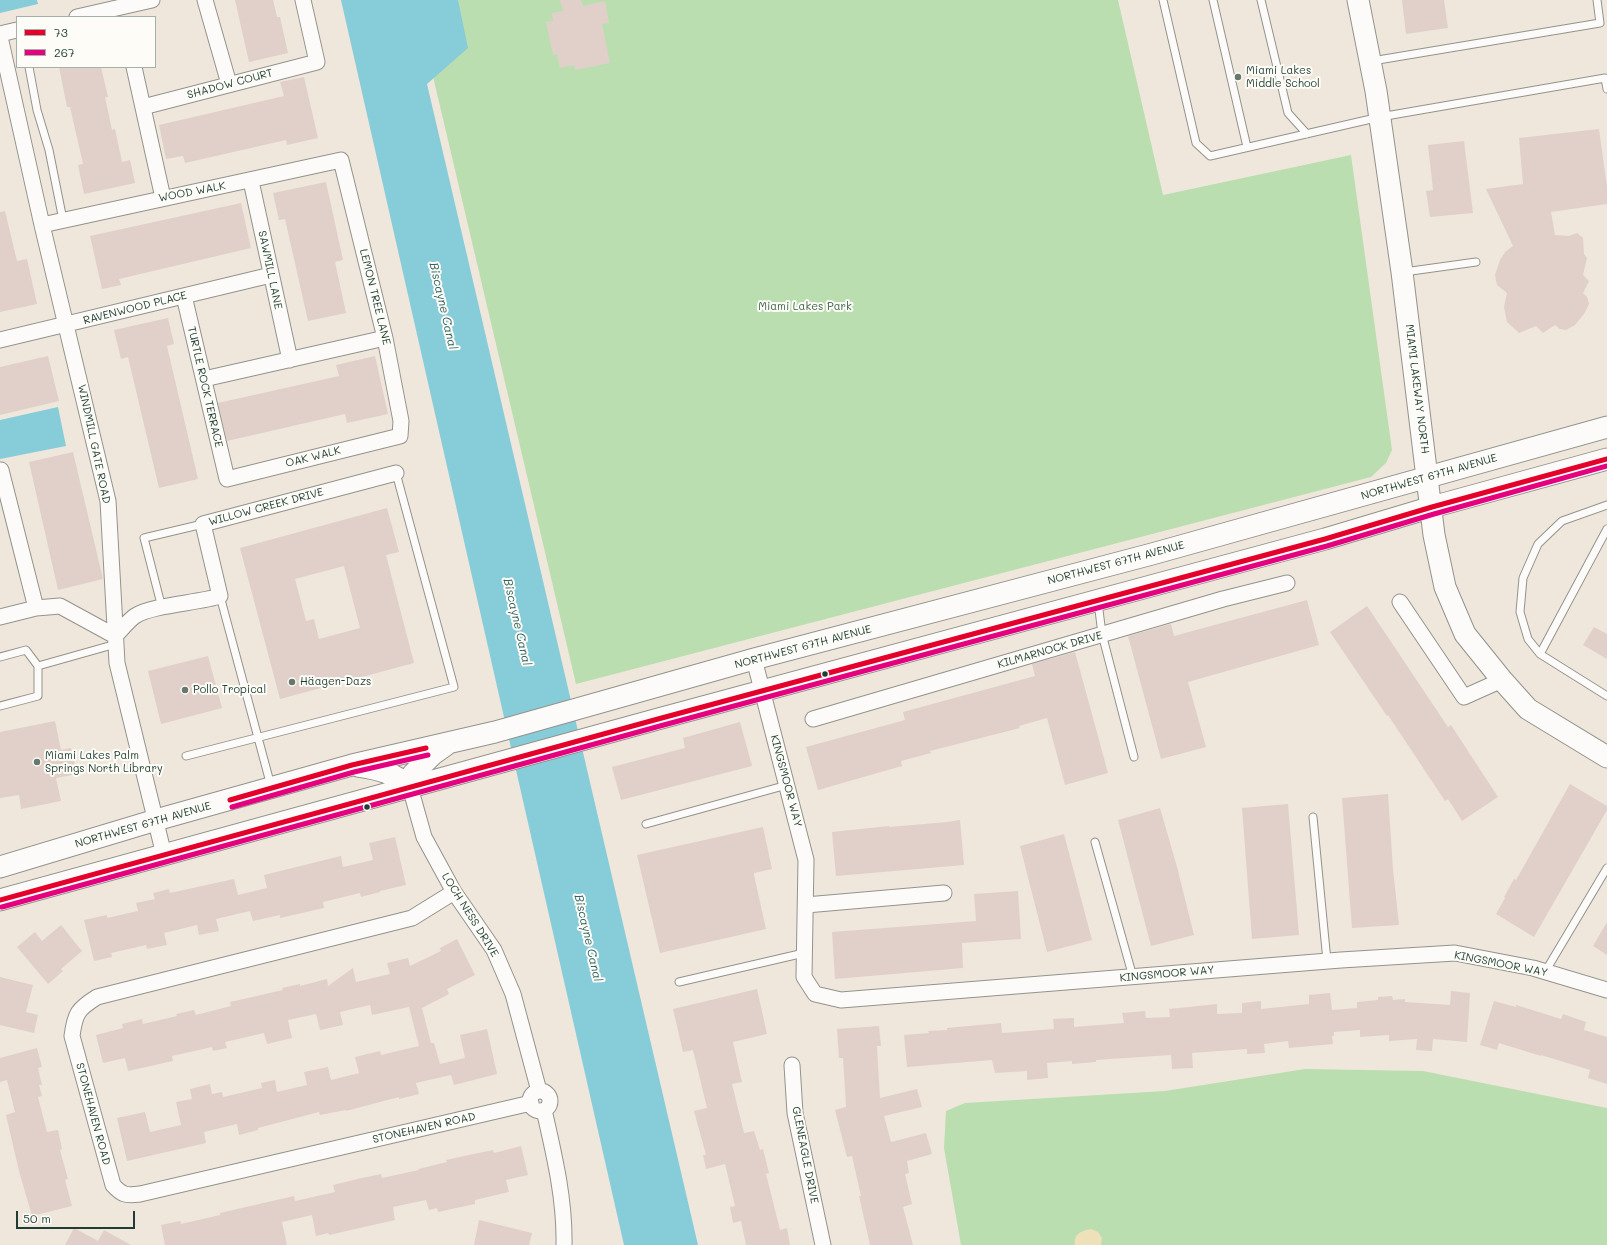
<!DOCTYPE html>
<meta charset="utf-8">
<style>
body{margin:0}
#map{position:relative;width:1607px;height:1245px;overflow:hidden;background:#efe7db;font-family:Mali,sans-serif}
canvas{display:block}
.legend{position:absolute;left:16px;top:16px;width:140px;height:52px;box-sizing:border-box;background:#fdfcf7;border:1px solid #a4b0a9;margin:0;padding:5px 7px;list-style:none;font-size:12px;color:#1f3d34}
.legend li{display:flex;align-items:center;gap:8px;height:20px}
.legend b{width:20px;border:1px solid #a4b0a9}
.scale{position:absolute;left:16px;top:1211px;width:119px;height:18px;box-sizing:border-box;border:2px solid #1f3d34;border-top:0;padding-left:5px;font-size:12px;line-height:14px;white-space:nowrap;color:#1f3d34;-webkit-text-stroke:3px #fdfcf7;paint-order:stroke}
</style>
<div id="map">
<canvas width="1607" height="1245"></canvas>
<ul class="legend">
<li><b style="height:5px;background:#e4002b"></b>73</li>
<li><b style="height:5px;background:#e5007d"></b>267</li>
</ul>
<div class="scale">50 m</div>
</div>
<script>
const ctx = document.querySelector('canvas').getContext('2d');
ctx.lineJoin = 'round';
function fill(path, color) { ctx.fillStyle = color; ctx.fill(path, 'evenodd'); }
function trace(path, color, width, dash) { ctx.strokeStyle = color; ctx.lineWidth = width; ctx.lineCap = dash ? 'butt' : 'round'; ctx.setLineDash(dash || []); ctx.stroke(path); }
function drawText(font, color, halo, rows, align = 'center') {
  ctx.font = font + ' Mali,sans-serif'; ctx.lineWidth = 4; ctx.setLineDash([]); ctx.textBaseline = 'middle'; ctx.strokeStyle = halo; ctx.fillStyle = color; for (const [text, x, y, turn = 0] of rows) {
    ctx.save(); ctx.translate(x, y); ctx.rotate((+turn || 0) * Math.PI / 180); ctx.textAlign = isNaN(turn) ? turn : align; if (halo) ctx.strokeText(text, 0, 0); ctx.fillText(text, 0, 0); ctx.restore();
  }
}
fill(new Path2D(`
 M 415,0 L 1118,0 L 1163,195 L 1351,155 L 1392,450 L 1386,463 L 1371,477 L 576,684 Z
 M 1305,1069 L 1423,1071 L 1607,1108 L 1607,1245 L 961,1245 L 944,1148 L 946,1111 L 965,1103 L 1165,1091 Z`), '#bbdeb1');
fill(new Path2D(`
 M 1091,1229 L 1098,1232 L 1102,1238 L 1101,1245 L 1075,1245 C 1073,1234 1081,1231 1091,1229 Z`), '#eee0b9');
fill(new Path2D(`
 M 0,0 L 37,0 L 38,4 L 0,13 Z
 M 341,0 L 458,0 L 468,48 L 427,84 L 698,1245 L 624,1245 Z
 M 58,407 L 66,446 L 0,459 L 0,420 Z`), '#87ccd9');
fill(new Path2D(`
 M 235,0 L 273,0 L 277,17 L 280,17 L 288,53 L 249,62 Z
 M 560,0 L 581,0 L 583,6 L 605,1 L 609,23 L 602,24 L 610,63 L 575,70 L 574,65 L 560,68 L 557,54 L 553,55 L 546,22 L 553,21 L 552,13 L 563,11 Z
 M 1402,0 L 1444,0 L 1448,28 L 1406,34 Z
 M 59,67 L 101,67 L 108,97 L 105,97 L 112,130 L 115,129 L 122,162 L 130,160 L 135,183 L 84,194 L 78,165 L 83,164 L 70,107 L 67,107 Z
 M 304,77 L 318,138 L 287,145 L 286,140 L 185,163 L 183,156 L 166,159 L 159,125 L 284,96 L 280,82 Z
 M 1599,129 L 1607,187 L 1607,204 L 1551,212 L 1555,235 L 1569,236 L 1577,233 L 1583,238 L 1584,254 L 1587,258 L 1583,275 L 1589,281 L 1583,293 L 1587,297 L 1589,304 L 1584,314 L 1575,325 L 1566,330 L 1560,329 L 1555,325 L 1543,333 L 1536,326 L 1519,333 L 1507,322 L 1504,307 L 1507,293 L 1497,285 L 1495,275 L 1500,260 L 1505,252 L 1513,246 L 1486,189 L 1523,184 L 1519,138 Z
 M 1464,141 L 1473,213 L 1430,217 L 1426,191 L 1433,190 L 1428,145 Z
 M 326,182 L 343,260 L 335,262 L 346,313 L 308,321 L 285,219 L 279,220 L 273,193 Z
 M 241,203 L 251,248 L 119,279 L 121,285 L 102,289 L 90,236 Z
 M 5,211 L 17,261 L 27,259 L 37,304 L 0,312 L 0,212 Z
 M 168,318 L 174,344 L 167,346 L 198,479 L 159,488 L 128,357 L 121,359 L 114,330 Z
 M 48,356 L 59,401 L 0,415 L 0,367 Z
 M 375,356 L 388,414 L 347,423 L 345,414 L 227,441 L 218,403 L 339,376 L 336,365 Z
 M 73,452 L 103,579 L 58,590 L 29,462 Z
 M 387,508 L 399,552 L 386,555 L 414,663 L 280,699 L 240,548 ZM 344,566 L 360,628 L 319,639 L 314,619 L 306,621 L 295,579 Z
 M 1307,600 L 1319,645 L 1188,682 L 1206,747 L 1161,759 L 1128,636 L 1171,624 L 1174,636 Z
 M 1367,606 L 1448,727 L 1451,725 L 1498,797 L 1462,821 L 1448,799 L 1445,801 L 1388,715 L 1387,716 L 1330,632 Z
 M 1594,627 L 1607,634 L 1607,659 L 1583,645 Z
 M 1075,652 L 1108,773 L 1065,785 L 1047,718 L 1019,726 L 1020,728 L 930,751 L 931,753 L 901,761 L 902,766 L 818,790 L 806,747 L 905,720 L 903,712 L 1035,676 L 1032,664 Z
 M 208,656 L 222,708 L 161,724 L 148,671 Z
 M 55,721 L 61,750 L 71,748 L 77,774 L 56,778 L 61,801 L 21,809 L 19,795 L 0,798 L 0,732 Z
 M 740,722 L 752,766 L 621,800 L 612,767 L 685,748 L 683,738 Z
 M 1570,784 L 1607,806 L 1607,810 L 1534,937 L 1496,914 L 1505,898 L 1504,897 L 1514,879 L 1516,880 Z
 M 1388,794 L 1393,869 L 1399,925 L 1352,928 L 1342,798 Z
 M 1288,804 L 1299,935 L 1252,939 L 1242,808 Z
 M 1160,808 L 1177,867 L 1194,935 L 1151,946 L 1118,820 Z
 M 960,820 L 964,865 L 836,876 L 832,832 L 889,826 L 889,827 L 947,822 Z
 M 763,827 L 772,869 L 754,873 L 754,875 L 766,929 L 660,953 L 637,855 Z
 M 1064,834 L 1092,940 L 1047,952 L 1020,846 Z
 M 395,837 L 406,885 L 380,891 L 380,892 L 361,897 L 360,893 L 323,902 L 324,908 L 280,918 L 280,915 L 253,921 L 250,911 L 216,919 L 219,931 L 199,935 L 197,925 L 164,933 L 167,945 L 147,949 L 146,945 L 111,953 L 112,957 L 94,961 L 84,920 L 107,915 L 107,918 L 138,911 L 136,903 L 155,899 L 153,893 L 169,889 L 170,893 L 234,879 L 238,895 L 267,888 L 264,875 L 341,856 L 343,867 L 373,860 L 369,843 Z
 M 1018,891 L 1021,939 L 962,943 L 963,968 L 835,979 L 832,932 L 976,921 L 974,894 Z
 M 1607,922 L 1607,955 L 1593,946 Z
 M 61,925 L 82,951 L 61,969 L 63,971 L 48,984 L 17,947 L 35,932 L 42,941 Z
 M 457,939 L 475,975 L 447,989 L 449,994 L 422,1008 L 431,1043 L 434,1043 L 440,1064 L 465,1058 L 460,1035 L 487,1029 L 497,1074 L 454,1085 L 451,1075 L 416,1083 L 419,1094 L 399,1099 L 399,1097 L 346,1111 L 346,1110 L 320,1115 L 319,1112 L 258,1128 L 258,1130 L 239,1135 L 237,1124 L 204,1132 L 206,1143 L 127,1161 L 117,1118 L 145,1112 L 150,1132 L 181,1125 L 176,1102 L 192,1099 L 190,1089 L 210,1084 L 212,1094 L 222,1092 L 223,1097 L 262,1088 L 261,1083 L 275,1080 L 277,1092 L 307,1085 L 304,1072 L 328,1067 L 331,1080 L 359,1073 L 355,1057 L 380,1051 L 381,1055 L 419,1046 L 409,1007 L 372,1015 L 370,1005 L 340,1012 L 343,1025 L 320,1030 L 316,1014 L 288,1020 L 292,1038 L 267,1044 L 264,1033 L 225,1042 L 227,1048 L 213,1051 L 212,1047 L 172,1056 L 173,1061 L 128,1071 L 125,1058 L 103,1063 L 96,1035 L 123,1028 L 122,1024 L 142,1019 L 143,1024 L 177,1016 L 176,1014 L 194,1010 L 196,1015 L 231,1006 L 230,1002 L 283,990 L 282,988 L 300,984 L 300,986 L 327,979 L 328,986 L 353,968 L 356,982 L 390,974 L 387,963 L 408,958 L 410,966 L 441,951 L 440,948 Z
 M 0,977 L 33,985 L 26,1012 L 38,1015 L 34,1033 L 0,1025 Z
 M 757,989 L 767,1034 L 733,1042 L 742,1082 L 732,1084 L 744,1133 L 754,1131 L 760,1150 L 763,1149 L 769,1173 L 766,1174 L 780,1230 L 787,1228 L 790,1245 L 746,1245 L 741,1221 L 733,1223 L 730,1207 L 735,1206 L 725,1164 L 706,1169 L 703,1155 L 706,1155 L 694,1111 L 707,1108 L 693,1050 L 683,1052 L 673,1009 Z
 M 1451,991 L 1470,993 L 1467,1042 L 1433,1039 L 1432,1051 L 1416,1050 L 1417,1039 L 1389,1041 L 1389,1035 L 1360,1037 L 1360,1030 L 1334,1032 L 1334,1036 L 1332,1036 L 1333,1044 L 1289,1048 L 1288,1041 L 1264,1044 L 1265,1053 L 1247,1054 L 1247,1049 L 1192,1053 L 1193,1068 L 1172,1069 L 1171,1055 L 1096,1060 L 1096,1062 L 1072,1064 L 1072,1061 L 1047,1063 L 1048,1078 L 1027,1080 L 1027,1071 L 995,1073 L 992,1060 L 907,1067 L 904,1035 L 929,1033 L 928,1031 L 947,1030 L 947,1028 L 1001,1023 L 1002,1033 L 1054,1029 L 1053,1019 L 1074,1018 L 1074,1027 L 1124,1023 L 1122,1013 L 1145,1011 L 1146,1018 L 1170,1017 L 1169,1009 L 1217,1004 L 1217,1014 L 1242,1013 L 1242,1003 L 1261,1001 L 1261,1009 L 1309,1004 L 1309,995 L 1330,993 L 1332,1010 L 1357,1008 L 1357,1002 L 1378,1000 L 1378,997 L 1392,996 L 1393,1000 L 1405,999 L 1405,1002 L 1450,1005 Z
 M 1494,1001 L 1516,1007 L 1516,1005 L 1561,1019 L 1563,1014 L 1586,1022 L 1584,1030 L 1607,1037 L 1607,1084 L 1588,1078 L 1590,1070 L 1541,1055 L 1541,1056 L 1499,1043 L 1497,1050 L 1480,1045 Z
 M 879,1026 L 881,1046 L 877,1046 L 880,1098 L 917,1089 L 922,1107 L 884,1116 L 891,1142 L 926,1133 L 932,1154 L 907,1161 L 909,1173 L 905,1174 L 912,1204 L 903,1207 L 913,1245 L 870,1245 L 859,1196 L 861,1196 L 852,1156 L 847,1157 L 835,1110 L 846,1107 L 843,1058 L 839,1058 L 837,1029 Z
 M 37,1048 L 42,1067 L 38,1068 L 42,1085 L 39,1085 L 42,1096 L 38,1097 L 47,1132 L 58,1130 L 62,1149 L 60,1150 L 68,1179 L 65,1180 L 72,1206 L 32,1216 L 19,1171 L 6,1115 L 15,1112 L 7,1080 L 0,1082 L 0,1058 Z
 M 521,1146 L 528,1175 L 506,1180 L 509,1192 L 475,1200 L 475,1204 L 438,1212 L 437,1208 L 429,1210 L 426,1200 L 393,1207 L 395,1220 L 329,1235 L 328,1233 L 316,1236 L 312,1215 L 282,1222 L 287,1245 L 165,1245 L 161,1225 L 180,1221 L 181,1224 L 220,1215 L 220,1213 L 294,1196 L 295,1201 L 335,1192 L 333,1185 L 362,1178 L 381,1174 L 382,1178 L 419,1170 L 418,1169 L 447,1162 L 446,1160 L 464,1156 L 493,1150 L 494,1153 Z
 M 479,1220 L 532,1233 L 529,1245 L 474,1245 Z
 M 74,1228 L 98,1241 L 104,1230 L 131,1245 L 65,1245 Z`), '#e1d0c9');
const lane = new Path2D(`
 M 1163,0 L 1196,143 L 1210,156 L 1380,117 L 1605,78 L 1607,89
 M 1213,0 L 1247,147
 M 1261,0 L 1288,113 L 1307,134
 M 1372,61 L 1600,23 L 1597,0
 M 29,67 L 37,110 L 49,150 L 63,220
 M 1404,272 L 1476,262
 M 1607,505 L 1562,521 L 1538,544 L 1523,578 L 1520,612 L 1528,639 L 1540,654 L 1607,696
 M 220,596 L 271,786
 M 1098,602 L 1102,634 L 1134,757
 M 162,608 L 144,538 L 203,524
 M 1540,654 L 1607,529
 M 0,657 L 26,650 L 38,666 L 38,696 L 0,706
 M 38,666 L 116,644
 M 186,756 L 454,687 L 396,473
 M 1313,817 L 1327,961
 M 646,824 L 787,785
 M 1095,842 L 1133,977
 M 1545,972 L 1607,868
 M 679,982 L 804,953`);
const street = new Path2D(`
 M 205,0 L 229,84
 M 77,17 L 152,0
 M 0,34 L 17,30
 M 0,37 L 42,225 L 108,501 L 117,663 L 164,855
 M 134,67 L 163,198
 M 143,107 L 317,62 L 303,0
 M 251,181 L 290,360
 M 42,225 L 341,160 L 385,338 L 401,421 L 400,436 L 227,479 L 184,296
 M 0,340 L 271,275
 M 204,379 L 385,338
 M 1,470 L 36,608
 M 1400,602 L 1464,697 L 1502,680
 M 0,617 L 36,608 L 60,606 L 115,636 C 122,629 128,621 135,616 C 152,605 198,603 220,596 L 203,524 L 396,473
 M 754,659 L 806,860 L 804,977 L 815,994 L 841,1000 L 1341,960 L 1455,953 L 1533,968 L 1607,990
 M 813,719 L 1223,599 L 1287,583
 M 410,787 L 424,837 L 454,892 L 494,950 L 513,994 L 539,1091
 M 454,892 L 412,918 L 97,997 C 78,1009 75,1013 72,1036 L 113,1185 C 122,1195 126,1196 140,1194 L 531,1103
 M 806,905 L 944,893
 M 792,1065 L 795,1113 L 823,1245
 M530 1101a10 10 0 1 1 20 0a10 10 0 1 1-20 0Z
 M 544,1110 C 554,1154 565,1199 564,1245`);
const secondary = new Path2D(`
 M 1358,0 L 1376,91 L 1402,272 L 1434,535 L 1445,587 L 1465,634 L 1502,680 L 1528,709 L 1607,757
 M 358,766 C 379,769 394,773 410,787
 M 410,787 L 413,774 L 432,755 L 446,745
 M 0,867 L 156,820 L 352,765 L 495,732 L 754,659 L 1152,554 L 1607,427
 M 0,900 L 658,719 L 1325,539 L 1432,507 L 1607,459`);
trace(lane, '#93938c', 9);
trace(street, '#93938c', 17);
trace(secondary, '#93938c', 23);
trace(lane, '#fdfbfa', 7);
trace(street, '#fdfbfa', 15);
trace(secondary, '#fdfbfa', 21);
trace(new Path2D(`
 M 230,800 L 352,765 L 426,748
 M 0,900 L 658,719 L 1325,539 L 1432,507 L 1607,459`), '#e4002b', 5);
trace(new Path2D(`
 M 232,807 L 354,772 L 428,755
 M 2,907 L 660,726 L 1327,546 L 1434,514 L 1607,466`), '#e5007d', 5);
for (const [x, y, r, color] of [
 [1238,77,4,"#68786e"],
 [825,674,3.5,"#1f3d34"],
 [292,682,4,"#68786e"],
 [185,690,4,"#68786e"],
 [37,762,4,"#68786e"],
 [367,807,3.5,"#1f3d34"]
]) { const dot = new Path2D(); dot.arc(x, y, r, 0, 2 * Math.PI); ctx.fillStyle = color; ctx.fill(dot); trace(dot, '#fdfcf7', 1.5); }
drawText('11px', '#1f3d34', '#fdfcf7', [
 ["Miami Lakes",1246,71],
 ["Middle School",1246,84],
 ["Häagen-Dazs",300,682],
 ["Pollo Tropical",193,690],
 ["Miami Lakes Palm",45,756],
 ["Springs North Library",45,769]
], 'left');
drawText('11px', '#1f3d34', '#fdfcf7', [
 ["SHADOW COURT",230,84,-15],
 ["WOOD WALK",192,192,-11],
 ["SAWMILL LANE",270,270,78],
 ["LEMON TREE LANE",375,297,76],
 ["RAVENWOOD PLACE",135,308,-14],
 ["TURTLE ROCK TERRACE",205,387,77],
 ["MIAMI LAKEWAY NORTH",1417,389,83],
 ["WINDMILL GATE ROAD",94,444,78],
 ["OAK WALK",313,457,-14],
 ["NORTHWEST 67TH AVENUE",1429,477,-16],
 ["WILLOW CREEK DRIVE",266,507,-15],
 ["NORTHWEST 67TH AVENUE",1116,563,-15],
 ["NORTHWEST 67TH AVENUE",803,647,-15],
 ["KILMARNOCK DRIVE",1050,650,-16],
 ["KINGSMOOR WAY",786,781,75],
 ["NORTHWEST 67TH AVENUE",143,825,-16],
 ["LOCH NESS DRIVE",470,915,58],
 ["KINGSMOOR WAY",1501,964,11],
 ["KINGSMOOR WAY",1167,974,-5],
 ["STONEHAVEN ROAD",93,1114,75],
 ["STONEHAVEN ROAD",424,1128,-13],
 ["GLENEAGLE DRIVE",805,1155,79]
]);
drawText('11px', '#3c634b', '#fdfcf7', [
 ["Miami Lakes Park",805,307]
]);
drawText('italic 12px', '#316465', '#fdfcf7', [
 ["Biscayne Canal",443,306,77],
 ["Biscayne Canal",517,622,77],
 ["Biscayne Canal",588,938,77]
]);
</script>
